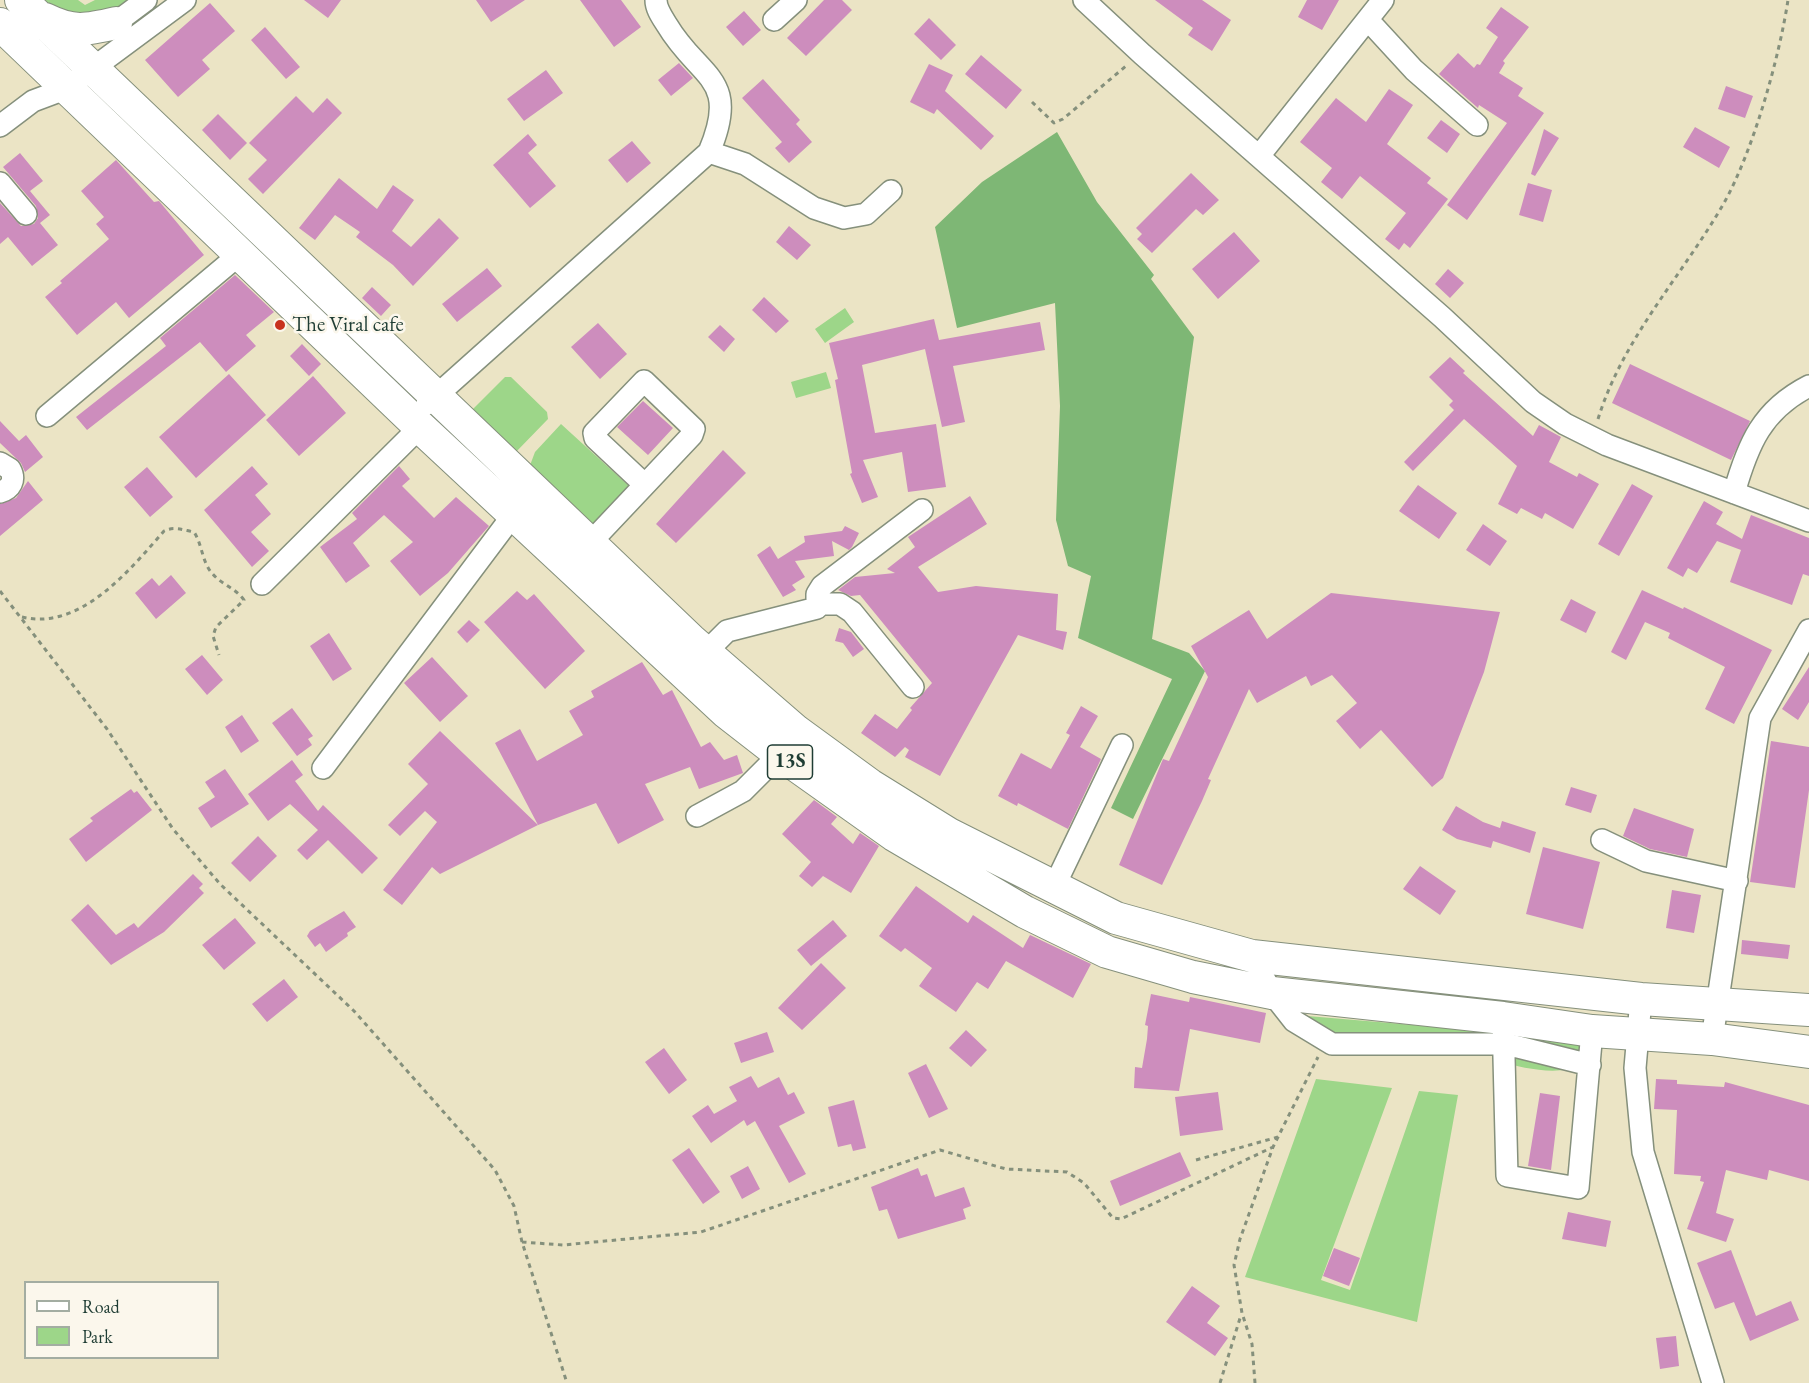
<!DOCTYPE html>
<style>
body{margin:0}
#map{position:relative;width:1809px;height:1383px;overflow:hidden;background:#ebe4c5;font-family:"EB Garamond",serif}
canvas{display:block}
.legend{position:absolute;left:24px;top:1281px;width:195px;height:78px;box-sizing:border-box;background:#fbf7ec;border:2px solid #a3ada2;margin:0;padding:8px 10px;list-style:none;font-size:18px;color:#1f3d34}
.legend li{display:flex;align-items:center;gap:12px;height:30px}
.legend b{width:30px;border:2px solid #a3ada2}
</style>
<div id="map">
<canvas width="1809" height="1383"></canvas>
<ul class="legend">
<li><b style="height:8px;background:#fff"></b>Road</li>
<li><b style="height:16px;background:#9dd689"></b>Park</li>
</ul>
</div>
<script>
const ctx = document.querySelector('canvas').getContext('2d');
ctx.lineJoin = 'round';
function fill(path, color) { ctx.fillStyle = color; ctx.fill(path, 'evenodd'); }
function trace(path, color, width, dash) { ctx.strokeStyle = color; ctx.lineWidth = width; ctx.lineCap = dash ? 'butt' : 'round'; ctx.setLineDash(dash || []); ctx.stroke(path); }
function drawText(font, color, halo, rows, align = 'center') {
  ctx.font = font + ' "EB Garamond",serif'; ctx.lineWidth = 5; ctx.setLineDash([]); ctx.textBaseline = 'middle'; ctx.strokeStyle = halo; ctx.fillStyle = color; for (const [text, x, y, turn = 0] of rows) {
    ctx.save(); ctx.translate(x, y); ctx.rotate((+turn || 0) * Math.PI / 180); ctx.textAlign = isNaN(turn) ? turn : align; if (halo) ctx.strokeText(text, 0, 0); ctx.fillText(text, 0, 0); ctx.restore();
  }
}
fill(new Path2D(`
 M 42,0 L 78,0 L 85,5 L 95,0 L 131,0 L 113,13 L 73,22 Z
 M 845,308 L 854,322 L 825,343 L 815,329 Z
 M 826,372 L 831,388 L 796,398 L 791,382 Z
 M 505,377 L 511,377 L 547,412 L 548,419 L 515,453 L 472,410 Z
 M 561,424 L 629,486 L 596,523 L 588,526 L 529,468 L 535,452 Z
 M 1296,1015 L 1601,1041 L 1603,1048 C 1580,1081 1532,1071 1499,1061 L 1493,1047 L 1336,1036 Z
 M 1316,1079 L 1392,1088 L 1321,1280 L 1350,1290 L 1419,1091 L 1458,1095 L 1417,1322 L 1245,1277 Z`), '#9dd689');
fill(new Path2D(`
 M 1057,132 L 1097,202 L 1154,275 L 1151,279 L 1194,337 L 1152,639 L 1189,653 L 1205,671 L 1133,819 L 1111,808 L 1172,679 L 1078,638 L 1091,576 L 1068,566 L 1056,520 L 1060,406 L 1055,303 L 957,328 L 935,227 L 982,182 Z`), '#7eb775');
fill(new Path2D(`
 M 304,0 L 341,0 L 328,18 Z
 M 476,0 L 525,0 L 491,22 Z
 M 580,0 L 621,0 L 641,27 L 614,47 Z
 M 824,0 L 842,0 L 852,10 L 806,56 L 787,38 Z
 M 1155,0 L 1202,0 L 1231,20 L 1212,51 L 1188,35 L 1193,28 Z
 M 1307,0 L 1339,0 L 1322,30 L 1298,17 Z
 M 210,3 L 235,31 L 202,60 L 210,69 L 178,97 L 145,60 Z
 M 1501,7 L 1529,27 L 1503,61 L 1505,63 L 1499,73 L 1523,88 L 1518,96 L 1544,113 L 1467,220 L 1447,205 L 1507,123 L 1479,105 L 1478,108 L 1439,74 L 1458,53 L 1474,68 L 1477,64 L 1480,65 L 1498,37 L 1486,28 Z
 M 744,11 L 761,30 L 743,46 L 726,27 Z
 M 929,18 L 956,45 L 941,60 L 914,34 Z
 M 265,27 L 300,67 L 286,79 L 251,40 Z
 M 981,55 L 1022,90 L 1006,109 L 965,74 Z
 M 679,63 L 693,78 L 671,96 L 658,80 Z
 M 929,64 L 953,75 L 945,91 L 994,136 L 981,150 L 937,109 L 934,114 L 910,102 Z
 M 546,70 L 563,93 L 524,121 L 507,99 Z
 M 763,79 L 800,120 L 796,124 L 812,142 L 789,163 L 775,148 L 782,142 L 742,98 Z
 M 1726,86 L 1753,96 L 1745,118 L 1718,109 Z
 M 1389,89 L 1413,105 L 1387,144 L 1431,178 L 1427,183 L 1448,199 L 1410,248 L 1404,243 L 1399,250 L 1385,239 L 1406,213 L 1360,176 L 1342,199 L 1321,182 L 1332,168 L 1300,142 L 1336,98 L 1366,122 Z
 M 296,96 L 313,113 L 327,98 L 342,113 L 263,194 L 248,179 L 267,160 L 249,143 Z
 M 218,114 L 247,143 L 230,160 L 202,130 Z
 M 1441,120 L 1460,134 L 1447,153 L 1427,138 Z
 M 1695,127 L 1730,147 L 1719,168 L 1683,147 Z
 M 1544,129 L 1559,138 L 1535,176 L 1531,174 Z
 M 528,134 L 537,145 L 528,153 L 556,186 L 530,208 L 493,165 Z
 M 632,141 L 651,163 L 627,183 L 608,160 Z
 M 20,153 L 43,181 L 30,191 L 50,215 L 40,223 L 58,245 L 32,266 L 8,237 L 0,244 L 0,203 L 21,226 L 34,224 L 38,218 L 36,206 L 3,167 Z
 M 116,160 L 154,202 L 159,201 L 204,255 L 129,318 L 116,302 L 77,335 L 45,297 L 62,283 L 60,281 L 109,239 L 96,224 L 104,217 L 81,191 Z
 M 1191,173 L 1219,200 L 1203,215 L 1196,209 L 1152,253 L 1137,239 L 1142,234 L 1136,228 Z
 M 339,178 L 377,209 L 393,185 L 414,200 L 392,231 L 411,247 L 439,218 L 459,238 L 413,286 L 393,265 L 356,237 L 360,232 L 335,215 L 315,240 L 299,228 Z
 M 1528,183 L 1552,190 L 1543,222 L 1519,215 Z
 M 789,226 L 811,245 L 797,260 L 776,242 Z
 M 1234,232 L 1260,261 L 1218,299 L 1192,269 Z
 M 487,268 L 502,286 L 457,322 L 442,304 Z
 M 1448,269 L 1464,283 L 1450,298 L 1435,284 Z
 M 235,275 L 274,312 L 246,335 L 256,346 L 226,372 L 200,342 L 87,430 L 76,417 L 166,346 L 160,338 Z
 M 372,287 L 391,305 L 381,316 L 362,298 Z
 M 764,297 L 789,321 L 776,333 L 752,310 Z
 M 934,319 L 939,340 L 1040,322 L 1045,350 L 953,366 L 965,422 L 942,427 L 925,349 L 862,365 L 875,433 L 936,424 L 946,487 L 908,492 L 902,452 L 863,460 L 878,497 L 862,503 L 850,474 L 852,473 L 835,380 L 838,379 L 829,343 Z
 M 598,323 L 627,354 L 600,379 L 571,347 Z
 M 720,325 L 735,339 L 724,352 L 708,337 Z
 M 302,344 L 321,364 L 309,376 L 290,356 Z
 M 1450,357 L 1465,371 L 1463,373 L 1533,436 L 1539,425 L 1561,437 L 1549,462 L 1577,477 L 1579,473 L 1599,484 L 1573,529 L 1545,513 L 1542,519 L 1521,508 L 1517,514 L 1498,504 L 1517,466 L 1464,419 L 1413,471 L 1404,462 L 1454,410 L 1449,405 L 1453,401 L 1429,377 Z
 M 1630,364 L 1750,421 L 1731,460 L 1612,403 Z
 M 229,374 L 266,415 L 196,478 L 159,437 Z
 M 313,376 L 346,413 L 299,456 L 266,420 Z
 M 643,401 L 673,428 L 648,455 L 617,427 Z
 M 0,421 L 19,441 L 26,435 L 43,457 L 25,472 L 21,463 L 0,443 Z
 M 723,450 L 746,473 L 676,543 L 656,524 Z
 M 252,466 L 268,484 L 255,495 L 271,514 L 251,532 L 269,551 L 252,567 L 204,510 Z
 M 399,466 L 410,479 L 402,486 L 434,518 L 456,497 L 489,526 L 448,573 L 420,596 L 390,561 L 413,542 L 384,515 L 353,543 L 370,566 L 346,583 L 320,547 L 357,519 L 352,513 Z
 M 147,467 L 173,497 L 150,517 L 124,487 Z
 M 28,481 L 43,500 L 0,536 L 0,504 L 16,498 Z
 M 1632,484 L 1653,496 L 1619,556 L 1598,544 Z
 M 1418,485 L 1457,513 L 1439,539 L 1399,511 Z
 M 970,496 L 987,524 L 918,567 L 938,592 L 976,586 L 1058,594 L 1056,630 L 1067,632 L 1063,650 L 1018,635 L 940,776 L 905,757 L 909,750 L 905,747 L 895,757 L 861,733 L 875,714 L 897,729 L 912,710 L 910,708 L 932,683 L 860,595 L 851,596 L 838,590 L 855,577 L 895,573 L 887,569 L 915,547 L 908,537 Z
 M 1704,501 L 1723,512 L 1716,524 L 1742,539 L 1751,515 L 1809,538 L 1809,576 L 1803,574 L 1792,605 L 1730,582 L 1741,550 L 1717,541 L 1697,573 L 1688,568 L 1683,577 L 1667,568 Z
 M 1483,524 L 1507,541 L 1490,566 L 1466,550 Z
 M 845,526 L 859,533 L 852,547 L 849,550 L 832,541 L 834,556 L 795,561 L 805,577 L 792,585 L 796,590 L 783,597 L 757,555 L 770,546 L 778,559 L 805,542 L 804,536 L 842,531 Z
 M 171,575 L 186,593 L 156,619 L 135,593 L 152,578 L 159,586 Z
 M 1642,590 L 1683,609 L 1684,607 L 1772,650 L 1734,724 L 1705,709 L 1725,667 L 1668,638 L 1670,633 L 1645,622 L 1626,660 L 1611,652 Z
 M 517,591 L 527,600 L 534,594 L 585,651 L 545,689 L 484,622 Z
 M 1331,593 L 1500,612 L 1484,672 L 1443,778 L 1432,787 L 1381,730 L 1360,749 L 1336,721 L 1357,703 L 1332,675 L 1311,686 L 1306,676 L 1257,703 L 1249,689 L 1208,779 L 1211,780 L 1202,801 L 1162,885 L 1119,865 L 1163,759 L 1169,761 L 1208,677 L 1191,646 L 1249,610 L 1267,639 Z
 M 1571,599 L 1596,612 L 1586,633 L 1560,620 Z
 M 469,620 L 480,630 L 467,643 L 457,632 Z
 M 839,628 L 851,632 L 864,649 L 853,657 L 843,643 L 835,641 Z
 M 329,633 L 352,669 L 333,681 L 310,646 Z
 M 202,655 L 223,680 L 207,695 L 185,669 Z
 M 432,657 L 468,696 L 440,722 L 404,683 Z
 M 642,662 L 663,695 L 672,690 L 701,747 L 710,742 L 724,760 L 737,755 L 743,773 L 699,789 L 690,767 L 645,784 L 664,820 L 618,844 L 596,803 L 538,825 L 495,743 L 520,729 L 537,761 L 583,735 L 569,711 L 594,697 L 591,691 Z
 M 1809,667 L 1809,702 L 1798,720 L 1782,709 Z
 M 1081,706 L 1098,716 L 1080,747 L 1101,759 L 1068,829 L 1018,803 L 1017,806 L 998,796 L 1021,753 L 1051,769 L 1070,735 L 1066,733 Z
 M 292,708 L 313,736 L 308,739 L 312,745 L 297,756 L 272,723 Z
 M 242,715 L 259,741 L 241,753 L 225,727 Z
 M 440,731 L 538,825 L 440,874 L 432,867 L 402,905 L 383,890 L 437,822 L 425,811 L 400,836 L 388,825 L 428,784 L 408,764 Z
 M 1771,741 L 1809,747 L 1809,790 L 1795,888 L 1750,882 Z
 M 292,760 L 303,775 L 295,781 L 318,811 L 323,805 L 378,858 L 362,874 L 328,840 L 307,860 L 297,850 L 318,830 L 290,804 L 268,821 L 248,794 Z
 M 225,769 L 249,804 L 211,828 L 198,808 L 215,797 L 205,782 Z
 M 1571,787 L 1597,795 L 1591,813 L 1565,805 Z
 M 131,789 L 134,793 L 137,791 L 152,810 L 86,862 L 69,839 L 93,821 L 90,818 Z
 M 814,800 L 837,817 L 831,824 L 853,844 L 860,833 L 879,846 L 851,893 L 823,876 L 812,887 L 799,876 L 811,862 L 782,834 Z
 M 1456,806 L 1483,822 L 1500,828 L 1502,821 L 1536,832 L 1530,853 L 1493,841 L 1491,848 L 1457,839 L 1442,830 Z
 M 1634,808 L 1694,829 L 1687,857 L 1650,849 L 1623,836 Z
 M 258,836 L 277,856 L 250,882 L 231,863 Z
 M 1543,847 L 1600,862 L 1583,929 L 1526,914 Z
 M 1420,866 L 1456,891 L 1440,915 L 1403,889 Z
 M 193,874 L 203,884 L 199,888 L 204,893 L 164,932 L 111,965 L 71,920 L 88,904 L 116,935 L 134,923 L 138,928 Z
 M 916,886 L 968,923 L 973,915 L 1023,948 L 1030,935 L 1091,964 L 1073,998 L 1006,961 L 988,989 L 977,982 L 956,1012 L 919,986 L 932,968 L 905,948 L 901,952 L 879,936 Z
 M 1672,890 L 1701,895 L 1694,933 L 1666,928 Z
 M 344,911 L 356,927 L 347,933 L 348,936 L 326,952 L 320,943 L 315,947 L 307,936 L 310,931 Z
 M 235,918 L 256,943 L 224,970 L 202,945 Z
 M 833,920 L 847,936 L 811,966 L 797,950 Z
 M 1742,940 L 1790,945 L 1788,959 L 1741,954 Z
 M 821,963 L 846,988 L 802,1030 L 778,1008 Z
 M 284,979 L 298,997 L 267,1022 L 252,1004 Z
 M 1151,994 L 1189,1002 L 1190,997 L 1266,1013 L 1260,1043 L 1190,1029 L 1179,1091 L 1134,1088 L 1135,1067 L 1142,1068 L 1147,1039 L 1148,1026 L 1145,1025 Z
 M 966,1030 L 987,1050 L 971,1067 L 949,1048 Z
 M 767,1032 L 774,1052 L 741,1063 L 734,1043 Z
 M 664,1048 L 687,1080 L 669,1094 L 645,1062 Z
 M 926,1064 L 948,1109 L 929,1118 L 908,1073 Z
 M 751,1076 L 758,1088 L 779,1077 L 788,1095 L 794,1092 L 805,1113 L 779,1126 L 806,1174 L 789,1183 L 755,1121 L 747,1126 L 744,1120 L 711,1143 L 692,1116 L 708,1105 L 714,1114 L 737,1101 L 729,1087 Z
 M 1656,1079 L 1677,1080 L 1677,1084 L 1724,1087 L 1725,1082 L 1809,1105 L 1809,1181 L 1769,1170 L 1767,1180 L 1726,1170 L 1716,1213 L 1734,1219 L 1726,1242 L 1687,1229 L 1704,1182 L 1700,1181 L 1701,1176 L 1674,1174 L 1677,1110 L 1654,1109 Z
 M 1218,1092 L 1223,1130 L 1180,1136 L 1175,1097 Z
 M 1540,1093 L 1560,1096 L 1551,1170 L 1528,1166 Z
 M 854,1100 L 866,1148 L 853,1151 L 851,1144 L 838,1147 L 828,1107 Z
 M 689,1148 L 720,1192 L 703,1204 L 672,1160 Z
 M 1180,1152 L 1191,1176 L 1120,1206 L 1110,1181 Z
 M 748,1166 L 760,1189 L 742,1199 L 730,1176 Z
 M 918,1168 L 921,1176 L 927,1174 L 935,1197 L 964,1187 L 971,1206 L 963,1209 L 966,1219 L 898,1239 L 887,1209 L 879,1211 L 871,1187 Z
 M 1568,1212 L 1611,1221 L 1606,1247 L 1562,1239 Z
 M 1334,1248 L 1360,1258 L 1349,1286 L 1323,1276 Z
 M 1731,1250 L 1756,1316 L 1791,1301 L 1799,1320 L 1750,1341 L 1734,1302 L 1715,1309 L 1697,1263 Z
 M 1192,1286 L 1220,1306 L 1207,1323 L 1228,1338 L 1215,1356 L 1166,1322 Z
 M 1676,1336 L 1679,1366 L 1660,1369 L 1656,1338 Z`), '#cd8dbd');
const minor = new Path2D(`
 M 1084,0 L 1142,54 L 1442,317 L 1533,402 L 1565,424 L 1607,445 L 1809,521
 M 774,20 L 796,0
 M 1368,20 L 1414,70 L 1477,125
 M 106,30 L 146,0
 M 0,126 L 33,101 L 65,89 L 185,0
 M 709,152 L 745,164 L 814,208 L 844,218 L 866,214 L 891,191
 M 1259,156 L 1383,0
 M 0,183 L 26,214
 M 427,404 L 709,152 C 741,77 699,79 667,25 C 662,17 656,9 656,0
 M 47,416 L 240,254
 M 0,463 L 10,469 C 16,480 11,489 0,492
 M 1734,493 C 1748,444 1762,410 1809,386
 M 590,543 L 692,435 L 694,429 L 644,381 L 594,433 L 595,438 L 644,484
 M 262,584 L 420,427
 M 818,604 L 840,604 L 852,612 L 913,687
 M 706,652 L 727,631 L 817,608 L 817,594 L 822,586 L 922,510
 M 323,768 L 513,515
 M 697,816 L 743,791 L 780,754
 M 1602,840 L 1646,861 L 1737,881
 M 1054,887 L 1122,745
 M 1252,956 L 1272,993 L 1294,1021 L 1332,1044 L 1506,1044 L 1590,1065
 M 1641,999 L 1635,1068 L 1643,1152 L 1713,1383
 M 1503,1018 L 1507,1176 L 1578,1188 L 1592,1031
 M 1712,1039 L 1760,718 L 1809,630`);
const highway = new Path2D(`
 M 21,0 L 691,640 L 796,731 L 870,785 L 949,834 L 1116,918 L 1252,956 L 1641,999 L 1809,1010
 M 45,19 C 73,33 86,30 116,23
 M 0,24 L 420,427 L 726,712 L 780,754 L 894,835 L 1025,912 L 1107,952 L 1193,977 L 1272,993 L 1503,1018 L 1592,1031 L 1712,1039 L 1809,1052`);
trace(minor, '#85907c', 24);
trace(highway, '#85907c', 34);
trace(new Path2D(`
 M 1032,102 L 1054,123 L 1063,119 L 1126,66
 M 1598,419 C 1623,338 1682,276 1724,203 C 1753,151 1779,59 1788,0
 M 0,591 L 107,729 L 173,829 L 220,884 L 354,1011 L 495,1170 L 514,1206 L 522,1242 L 567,1383
 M 22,617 C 80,631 129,571 164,531 C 174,526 183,530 194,532 C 202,544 202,561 211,572 C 220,584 236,588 244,600 L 216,627 L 213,636 L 219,655
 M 1196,1160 L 1278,1137
 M 522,1242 L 563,1245 L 701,1232 L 940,1150 L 1006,1169 L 1067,1172 L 1084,1183 L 1113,1218 L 1121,1219 L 1273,1147
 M 1220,1383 L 1241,1315
 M 1255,1383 L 1252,1344 L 1242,1313 L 1234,1265 L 1240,1239 L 1273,1147 L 1318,1057`), '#85907c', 3, [4.5, 4.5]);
trace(minor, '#fff', 21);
trace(highway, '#fff', 32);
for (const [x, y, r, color] of [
 [280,325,6,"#c8321e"]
]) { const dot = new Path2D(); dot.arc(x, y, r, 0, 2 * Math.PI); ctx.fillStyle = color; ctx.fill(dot); trace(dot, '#fbf7ec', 2); }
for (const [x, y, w] of [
 [790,762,45]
]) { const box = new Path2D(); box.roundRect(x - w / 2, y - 17, w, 34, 4.5); ctx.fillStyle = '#fbf7ec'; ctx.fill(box); trace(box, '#1f3d34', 1.5); }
drawText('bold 20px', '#1f3d34', null, [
 ["13S",790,762]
]);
drawText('21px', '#1f3d34', '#fbf7ec', [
 ["The Viral cafe",292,325]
], 'left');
</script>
